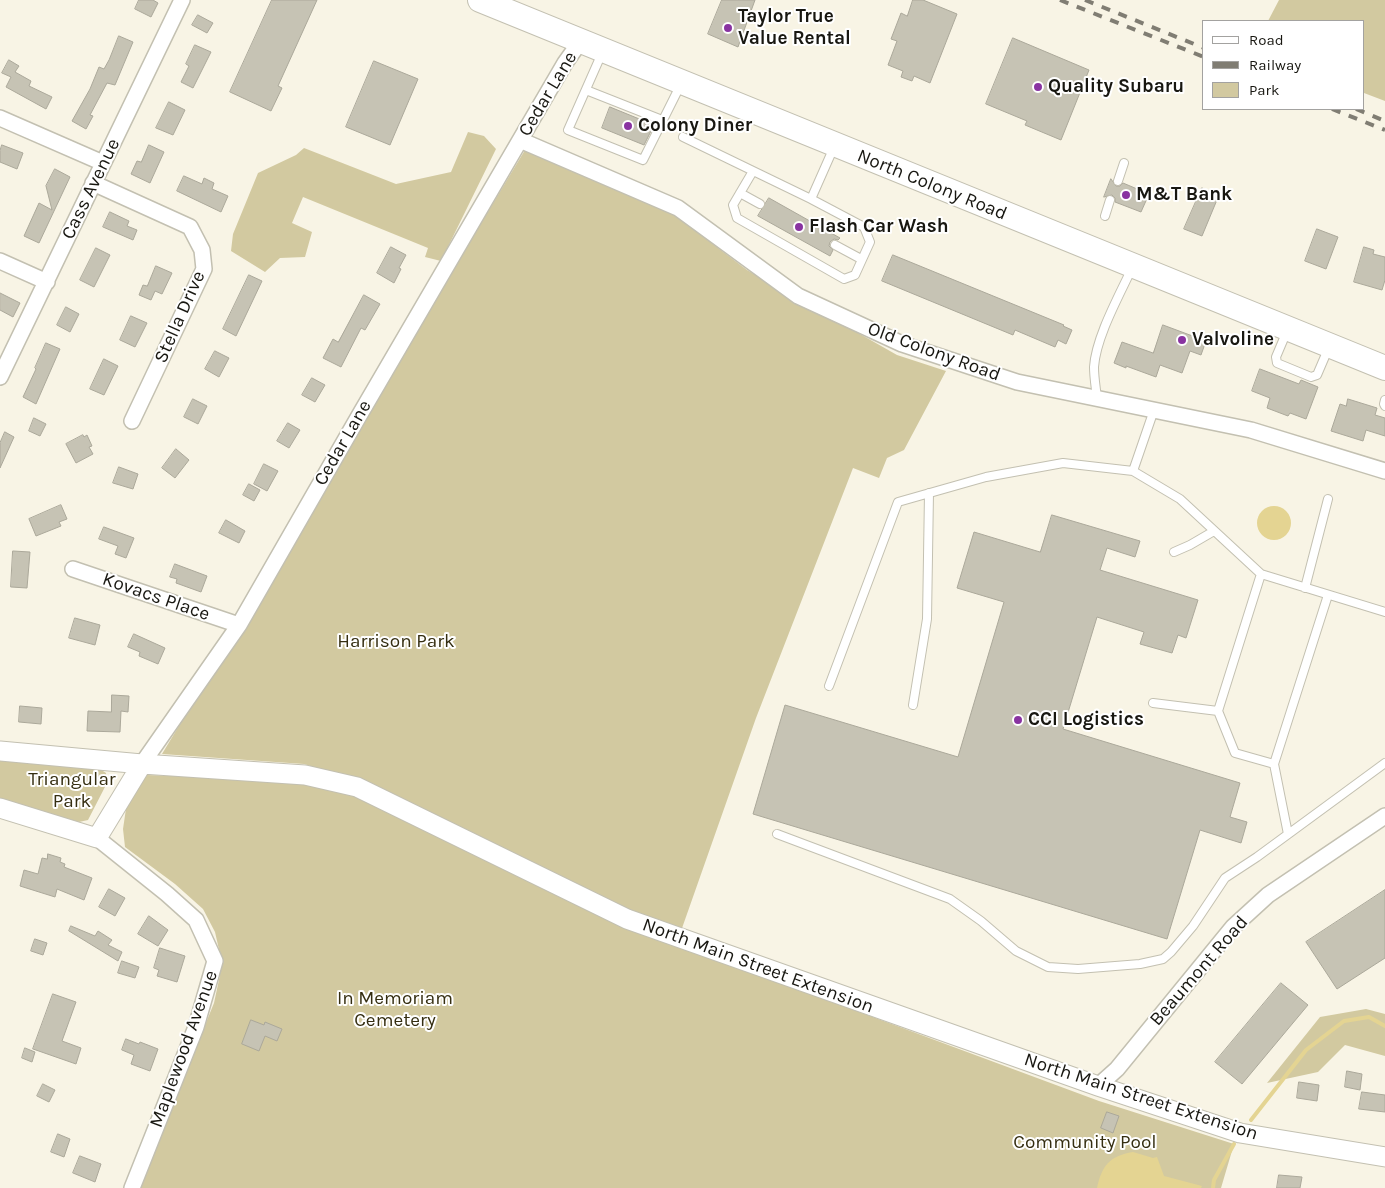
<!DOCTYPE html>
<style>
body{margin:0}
#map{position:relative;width:1385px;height:1188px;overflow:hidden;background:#f8f4e5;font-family:Karla,sans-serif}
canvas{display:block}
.legend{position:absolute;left:1202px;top:20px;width:162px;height:90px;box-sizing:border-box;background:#fff;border:1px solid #a3a2a0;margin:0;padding:6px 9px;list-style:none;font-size:15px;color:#181711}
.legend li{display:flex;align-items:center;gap:10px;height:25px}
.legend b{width:25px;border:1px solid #a3a2a0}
</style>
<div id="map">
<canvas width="1385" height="1188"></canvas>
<ul class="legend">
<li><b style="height:6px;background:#fff"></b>Road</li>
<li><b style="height:6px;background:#807d73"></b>Railway</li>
<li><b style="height:14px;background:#d2c9a0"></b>Park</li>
</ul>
</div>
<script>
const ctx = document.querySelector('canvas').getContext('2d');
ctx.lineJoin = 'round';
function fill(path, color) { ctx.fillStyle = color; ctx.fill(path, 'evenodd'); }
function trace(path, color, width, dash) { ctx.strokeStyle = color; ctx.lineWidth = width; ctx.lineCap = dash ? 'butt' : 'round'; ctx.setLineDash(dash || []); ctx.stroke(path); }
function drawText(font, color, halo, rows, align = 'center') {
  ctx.font = font + ' Karla,sans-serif'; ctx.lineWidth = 4; ctx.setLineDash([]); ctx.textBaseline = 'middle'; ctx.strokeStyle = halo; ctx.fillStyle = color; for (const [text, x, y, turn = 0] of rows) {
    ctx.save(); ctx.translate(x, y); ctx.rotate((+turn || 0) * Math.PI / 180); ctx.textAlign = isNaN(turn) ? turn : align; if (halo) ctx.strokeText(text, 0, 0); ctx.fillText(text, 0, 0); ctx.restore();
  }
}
fill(new Path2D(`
 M 1279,0 L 1385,0 L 1385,101 L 1364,93 L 1364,21 L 1268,21 Z
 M 468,132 L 484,136 L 496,149 L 441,261 L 425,257 L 428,248 L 303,197 L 292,223 L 312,232 L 305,257 L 280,258 L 265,272 L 231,251 L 233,234 L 258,173 L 296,155 L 304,148 L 396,184 L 451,172 Z
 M 525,150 L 676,216 L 747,270 L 897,355 L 946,371 L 904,450 L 887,458 L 879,478 L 853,468 L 756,718 L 681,931 L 595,896 L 356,780 L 304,764 L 162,754 Z
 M 0,758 L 97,767 L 106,773 L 107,783 L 88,820 L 79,822 L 0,799 Z
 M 147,775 L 314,781 L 337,786 L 636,929 L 1099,1101 L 1234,1144 L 1221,1188 L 139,1188 L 214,1003 L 220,975 L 220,954 L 215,932 L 203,909 L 175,884 L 125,847 L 123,829 L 127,802 Z
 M 1366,1009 L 1385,1014 L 1385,1056 L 1345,1045 L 1318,1072 L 1267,1083 L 1320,1017 Z`), '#d2c9a0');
fill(new Path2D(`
 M1257 523a17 17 0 1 1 34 0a17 17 0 1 1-34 0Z
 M 1133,1152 L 1153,1158 L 1157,1157 L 1164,1176 L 1202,1186 L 1201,1188 L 1097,1188 C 1102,1166 1109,1156 1133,1152 Z`), '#e4d492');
trace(new Path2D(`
 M 1251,1120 L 1306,1050 L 1344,1021 L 1369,1017 L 1385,1026
 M 1213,1188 L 1214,1180 L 1234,1144`), '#e4d492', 4);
const building = new Path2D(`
 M 139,0 L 153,0 L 158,3 L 151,17 L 135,9 Z
 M 272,0 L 317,0 L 278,86 L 282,88 L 271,111 L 230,92 Z
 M 722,0 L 755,0 L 738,47 L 708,34 Z
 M 913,0 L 923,0 L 957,14 L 930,83 L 914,76 L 912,81 L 901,77 L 903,71 L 888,65 L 897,41 L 891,39 L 901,13 L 907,16 Z
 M 198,15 L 213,23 L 207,33 L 192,25 Z
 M 119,36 L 133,42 L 115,85 L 107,83 L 90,115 L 93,116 L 86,129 L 72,121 L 90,89 L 99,67 L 104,69 L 109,60 Z
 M 1013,38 L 1089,70 L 1061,140 L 1025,125 L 1027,121 L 986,104 Z
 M 195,45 L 211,52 L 193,88 L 181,82 L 189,66 L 186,64 Z
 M 9,60 L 19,66 L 15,72 L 31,81 L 29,86 L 52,97 L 46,109 L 6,87 L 11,77 L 2,73 Z
 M 374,61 L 418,79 L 390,145 L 346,127 Z
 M 169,102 L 185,110 L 173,135 L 156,128 Z
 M 610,107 L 654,125 L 644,145 L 602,128 Z
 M 2,145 L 23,153 L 17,169 L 0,162 L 0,151 Z
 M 149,145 L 164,152 L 150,183 L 131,174 L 137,161 L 141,162 Z
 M 55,169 L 70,177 L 39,243 L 24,236 L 39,203 L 52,210 L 46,186 Z
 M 184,176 L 202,184 L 204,178 L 214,183 L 212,189 L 228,196 L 221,212 L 177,191 Z
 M 1111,179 L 1116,186 L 1120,186 L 1123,183 L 1149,194 L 1141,212 L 1115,202 L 1115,198 L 1112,195 L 1104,197 Z
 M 1202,188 L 1219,195 L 1202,236 L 1184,229 Z
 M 769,198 L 840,238 L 838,240 L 834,239 L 830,242 L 829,246 L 833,250 L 830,256 L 758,216 Z
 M 110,212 L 129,221 L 127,226 L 137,230 L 133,240 L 103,227 Z
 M 1317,229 L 1338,237 L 1326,269 L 1305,261 Z
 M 391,247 L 406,255 L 399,268 L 401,269 L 394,283 L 377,273 Z
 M 1364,247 L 1374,250 L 1373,254 L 1385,257 L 1385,280 L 1382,290 L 1354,282 Z
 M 96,248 L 110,255 L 94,287 L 80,280 Z
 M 893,255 L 1064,325 L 1063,326 L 1072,330 L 1066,344 L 1058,340 L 1055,347 L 1015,330 L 1013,335 L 882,281 Z
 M 156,266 L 172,273 L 162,294 L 155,291 L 151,300 L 139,295 L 143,285 L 147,286 Z
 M 249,275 L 262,281 L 236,336 L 223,329 Z
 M 0,293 L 20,303 L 13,317 L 0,310 Z
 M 364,295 L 380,304 L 365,330 L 361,328 L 341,367 L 323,358 L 333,339 L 338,342 Z
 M 66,307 L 79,314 L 70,332 L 57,325 Z
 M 131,316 L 147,323 L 135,347 L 120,340 Z
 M 1163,325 L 1206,341 L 1201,355 L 1190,351 L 1182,373 L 1160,365 L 1156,377 L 1126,366 L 1126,368 L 1114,363 L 1122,342 L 1153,353 Z
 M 46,343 L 60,349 L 36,404 L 23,397 L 36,369 L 35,368 Z
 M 215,351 L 229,358 L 219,377 L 205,369 Z
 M 104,359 L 118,366 L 104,395 L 90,389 Z
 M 1260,369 L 1299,384 L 1301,380 L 1318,387 L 1306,419 L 1290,413 L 1288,416 L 1267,408 L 1270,398 L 1252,391 Z
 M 312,378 L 325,385 L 315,402 L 302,395 Z
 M 193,399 L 207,406 L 198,424 L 184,417 Z
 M 1348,399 L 1377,408 L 1375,415 L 1385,418 L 1385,436 L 1366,430 L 1363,441 L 1331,431 L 1340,404 L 1346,406 Z
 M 34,418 L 46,424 L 40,436 L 29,431 Z
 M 288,423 L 300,430 L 289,448 L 277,441 Z
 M 5,432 L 14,437 L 0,468 L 0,443 Z
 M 83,435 L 84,437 L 87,435 L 92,446 L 89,447 L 93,454 L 76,463 L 66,444 Z
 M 176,449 L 189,460 L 175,478 L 162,468 Z
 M 264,464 L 278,471 L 267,491 L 254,484 Z
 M 119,467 L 138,474 L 133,489 L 113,483 Z
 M 249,484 L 260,490 L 254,501 L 243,495 Z
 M 61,505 L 67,519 L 59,522 L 61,526 L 36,536 L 29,519 Z
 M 1052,515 L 1140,541 L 1135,557 L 1107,548 L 1100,570 L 1198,600 L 1186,638 L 1178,635 L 1172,653 L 1140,644 L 1144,632 L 1097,617 L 1063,729 L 1240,783 L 1230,817 L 1247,822 L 1241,843 L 1200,830 L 1167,939 L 753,814 L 785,705 L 958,757 L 1004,602 L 957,588 L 974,532 L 1040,552 Z
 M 226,520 L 245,531 L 239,543 L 219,533 Z
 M 104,527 L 134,538 L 126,558 L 115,554 L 118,546 L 99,539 Z
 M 13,551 L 30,552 L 27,588 L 11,587 Z
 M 175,564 L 207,576 L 201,592 L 176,583 L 177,579 L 170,577 Z
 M 75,618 L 100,625 L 95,645 L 69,638 Z
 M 134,634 L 165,648 L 158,664 L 139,656 L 140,652 L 128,647 Z
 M 112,695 L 129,696 L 128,712 L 121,711 L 120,732 L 87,731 L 88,711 L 111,712 Z
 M 20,706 L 42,708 L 41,724 L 19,722 Z
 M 48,854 L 61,858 L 60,862 L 65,864 L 64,867 L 92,878 L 84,900 L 57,889 L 55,897 L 20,886 L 24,870 L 38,874 L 42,858 L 47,859 Z
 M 109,889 L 125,898 L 115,916 L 99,907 Z
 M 1385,890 L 1385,958 L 1337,989 L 1306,942 Z
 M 149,916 L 168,930 L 158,946 L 138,934 Z
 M 71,926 L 95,936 L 98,931 L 112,940 L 108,945 L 122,952 L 118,961 L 69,931 Z
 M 35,939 L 47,943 L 43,955 L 31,951 Z
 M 160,948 L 185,956 L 177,982 L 157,976 L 159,970 L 154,968 Z
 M 122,961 L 139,967 L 135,978 L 118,973 Z
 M 1281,983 L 1308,1005 L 1242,1084 L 1215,1062 Z
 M 53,994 L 76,1002 L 62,1041 L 81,1048 L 76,1064 L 33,1049 Z
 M 251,1020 L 264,1025 L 265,1022 L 282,1029 L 277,1041 L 265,1036 L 259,1051 L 242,1044 Z
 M 126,1039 L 139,1044 L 140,1042 L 158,1049 L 150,1071 L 131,1064 L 134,1055 L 122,1050 Z
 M 25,1048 L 35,1052 L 32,1062 L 22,1058 Z
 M 1347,1071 L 1362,1074 L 1360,1090 L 1345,1087 Z
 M 1299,1082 L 1319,1085 L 1317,1101 L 1297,1098 Z
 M 43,1084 L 55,1090 L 49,1102 L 37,1096 Z
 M 1362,1092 L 1385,1095 L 1385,1112 L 1359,1109 Z
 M 1107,1112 L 1119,1116 L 1113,1133 L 1101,1128 Z
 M 58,1134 L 70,1139 L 64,1157 L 51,1152 Z
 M 80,1156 L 101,1164 L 95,1182 L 73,1173 Z
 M 1279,1175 L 1302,1177 L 1300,1188 L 1277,1188 Z`);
fill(building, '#c6c3b4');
trace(building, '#aba89a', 1);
const service = new Path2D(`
 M 602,53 L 568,130 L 643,160 L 681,84
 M 586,90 L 662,120
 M 683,137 L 811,199 L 834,147
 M 753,171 L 733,205 L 737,218 L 844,279 L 855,275 L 870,242 L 864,227 L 811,199
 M 1118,181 L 1124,163
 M 740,193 L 760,204
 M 1105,216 L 1110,200
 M 835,245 L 861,259
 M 1287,331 L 1276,357 L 1277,363 L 1311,377 L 1317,375 L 1329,347
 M 1097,399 C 1096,388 1094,378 1094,367 C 1096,337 1119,296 1132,268
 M 1385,400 L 1384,404 L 1385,406
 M 1154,410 L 1133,471 L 1180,499 L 1261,574 L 1385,612
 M 1174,552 L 1190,545 L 1214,531
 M 1261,574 L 1218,711 L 1235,753 L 1274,764 L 1328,595
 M 1305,588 L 1328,499
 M 829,686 L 898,502 L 986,477 L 1063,463 L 1133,471
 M 1153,703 L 1218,711
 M 913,705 L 927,619 L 929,493
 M 1274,764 L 1288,834
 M 777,834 L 950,899 L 981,921 L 1016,951 L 1048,967 L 1078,969 L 1140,964 L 1163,959 L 1171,952 L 1193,926 L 1225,878 L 1257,857 L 1385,763`);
const minor = new Path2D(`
 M 0,118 L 103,163
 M 520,140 L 678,208 L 798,296 L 902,344 L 1017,382 L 1251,430 L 1385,471
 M 93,183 L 190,227 L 202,250 L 204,269 L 132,421
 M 0,261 L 47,282
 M 0,377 L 182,0
 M 73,569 L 239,625
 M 142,764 L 239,625 L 359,416 L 565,63 L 580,42
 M 97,838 L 167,894 L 196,920 L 215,961 L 196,1027 L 132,1188
 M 1098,1086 L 1117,1069 L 1233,927 L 1268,895 L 1385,816`);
const tertiary = new Path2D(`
 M 0,751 L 142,764 L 305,775 L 357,787 L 627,919 L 1098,1086 L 1240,1133 L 1385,1157
 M 0,808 L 97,838 L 142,764`);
const primary = new Path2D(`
 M 480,0 L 1385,368`);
trace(service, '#c3c0b1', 10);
trace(minor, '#c3c0b1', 18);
trace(tertiary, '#c3c0b1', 21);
trace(primary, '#c3c0b1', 26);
trace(service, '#fff', 8);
trace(minor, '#fff', 15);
trace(tertiary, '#fff', 19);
trace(primary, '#fff', 24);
trace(new Path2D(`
 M 1060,0 L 1204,57
 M 1085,0 L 1204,48
 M 1332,109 L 1385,130
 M 1356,109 L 1385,121`), '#807d73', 4, [9, 9]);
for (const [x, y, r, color] of [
 [728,28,5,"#8933a1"],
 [1038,87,5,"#8933a1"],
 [628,126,5,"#8933a1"],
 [1126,195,5,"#8933a1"],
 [799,227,5,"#8933a1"],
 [1182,340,5,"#8933a1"],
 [1018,720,5,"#8933a1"]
]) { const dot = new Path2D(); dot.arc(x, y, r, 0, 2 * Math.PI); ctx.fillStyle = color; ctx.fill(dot); trace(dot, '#fff', 2); }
drawText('bold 19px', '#181711', '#fff', [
 ["Taylor True",738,17],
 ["Value Rental",738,39],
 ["Quality Subaru",1048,87],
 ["Colony Diner",638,126],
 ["M&T Bank",1136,195],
 ["Flash Car Wash",809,227],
 ["Valvoline",1192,340],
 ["CCI Logistics",1028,720]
], 'left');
drawText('19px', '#181711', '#fff', [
 ["Cedar Lane",548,94,-59],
 ["North Colony Road",932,185,22],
 ["Cass Avenue",91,189,-64],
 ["Stella Drive",180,317,-66],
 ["Old Colony Road",934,352,20],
 ["Cedar Lane",343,443,-60],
 ["Kovacs Place",156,597,19],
 ["North Main Street Extension",758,966,20],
 ["Beaumont Road",1199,971,-49],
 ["Maplewood Avenue",184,1049,-70],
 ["North Main Street Extension",1141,1097,18]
]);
drawText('19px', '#352e11', '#fff', [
 ["Harrison Park",396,642],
 ["Triangular",72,780],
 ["Park",72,802],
 ["In Memoriam",395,999],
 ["Cemetery",395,1021],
 ["Community Pool",1085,1143]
]);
</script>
